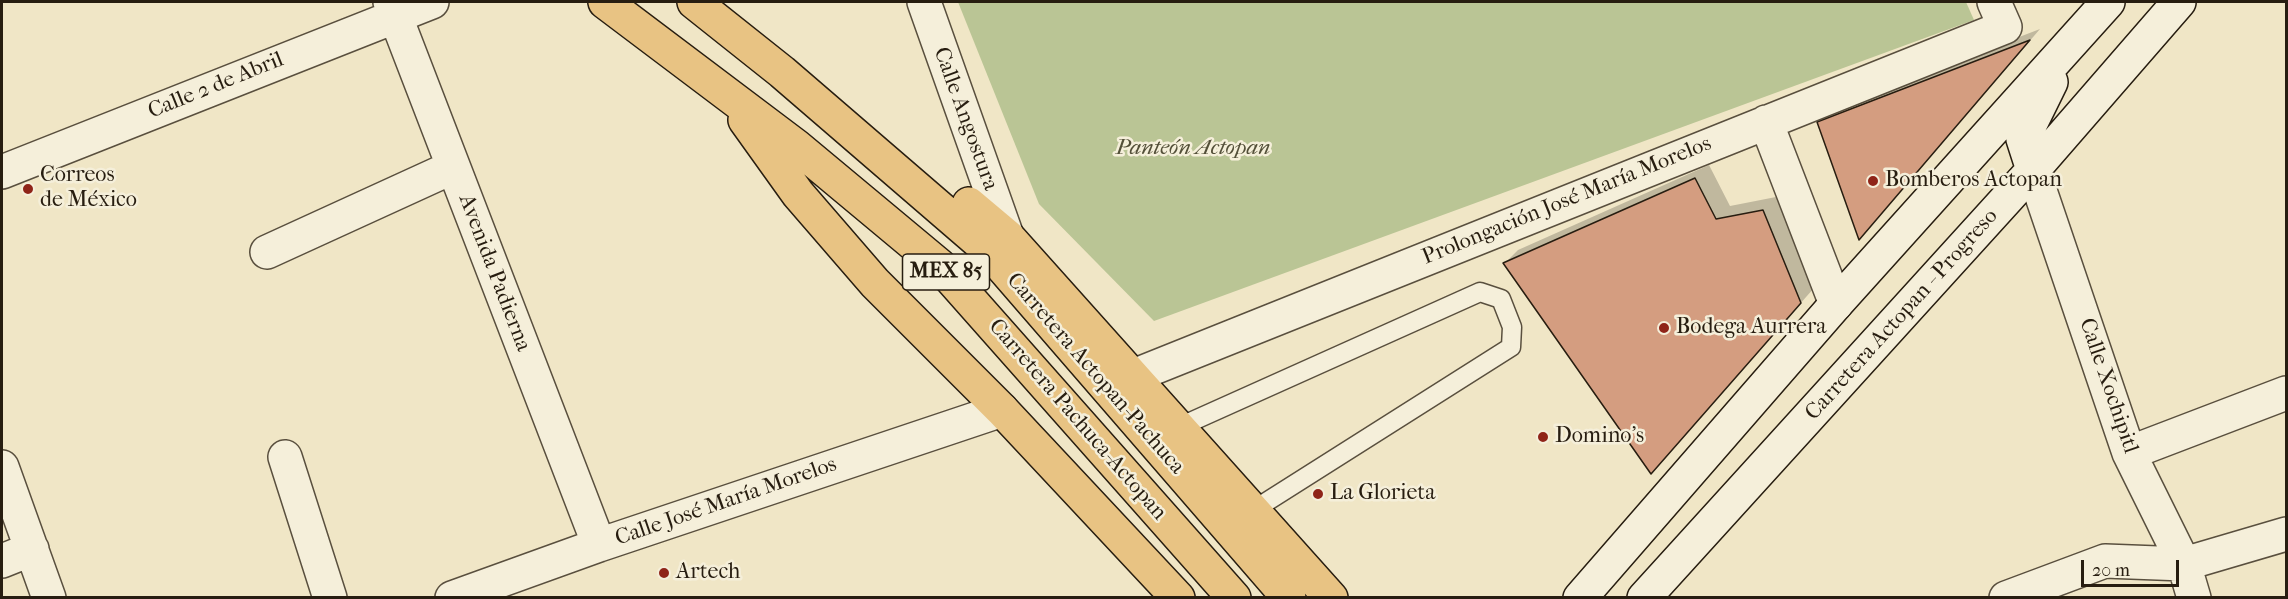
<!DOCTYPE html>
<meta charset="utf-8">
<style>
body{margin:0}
#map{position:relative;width:2288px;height:599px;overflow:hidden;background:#f0e6c6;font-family:"IM FELL French Canon",serif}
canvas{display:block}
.frame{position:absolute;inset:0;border:3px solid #271d10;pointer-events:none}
.scale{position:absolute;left:2081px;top:560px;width:98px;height:27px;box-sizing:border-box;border:3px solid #271d10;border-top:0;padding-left:8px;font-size:18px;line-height:21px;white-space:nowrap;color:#271d10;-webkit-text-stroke:4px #f5efda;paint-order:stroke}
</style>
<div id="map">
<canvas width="2288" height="599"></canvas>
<div class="frame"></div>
<div class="scale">20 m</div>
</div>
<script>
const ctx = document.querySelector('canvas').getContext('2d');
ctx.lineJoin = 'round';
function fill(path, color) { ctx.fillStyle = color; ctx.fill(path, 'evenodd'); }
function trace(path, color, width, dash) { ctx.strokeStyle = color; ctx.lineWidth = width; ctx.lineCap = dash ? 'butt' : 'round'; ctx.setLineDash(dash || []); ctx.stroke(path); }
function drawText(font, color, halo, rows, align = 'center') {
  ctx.font = font + ' "IM FELL French Canon",serif'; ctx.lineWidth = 5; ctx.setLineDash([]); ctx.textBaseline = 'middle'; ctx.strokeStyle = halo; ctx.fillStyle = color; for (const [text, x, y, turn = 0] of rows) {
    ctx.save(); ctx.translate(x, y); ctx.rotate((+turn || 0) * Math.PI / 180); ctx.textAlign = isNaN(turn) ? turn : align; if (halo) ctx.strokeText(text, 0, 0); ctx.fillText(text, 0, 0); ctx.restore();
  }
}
fill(new Path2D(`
 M 958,2 L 1966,2 L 1974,20 L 1154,321 L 1039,204 Z`), '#bac595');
fill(new Path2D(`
 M 2040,29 L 1872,224 L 1819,123 L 1832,109 Z
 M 1709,165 L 1730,206 L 1776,197 L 1814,288 L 1664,458 L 1505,263 L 1518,250 Z`), '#0003');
const building = new Path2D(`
 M 2030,40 L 1859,240 L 1817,122 Z
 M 1695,178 L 1716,219 L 1763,210 L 1801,303 L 1651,474 L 1503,263 Z`);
fill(building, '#d49d80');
trace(building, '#271d10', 1.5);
const lane = new Path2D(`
 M 1177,428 L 1480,292 L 1501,299 L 1512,327 L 1511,347 L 1252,511`);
const street = new Path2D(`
 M 390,2 L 599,545
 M 924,2 L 1007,236
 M 1766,122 L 1836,304
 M 2033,170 L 2129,453 L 2184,564 L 2194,598
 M 2,172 L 432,2
 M 267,252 L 453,167
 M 1131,377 L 2005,27 L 1994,2
 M 2129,453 L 2286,393
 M 285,457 L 330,598
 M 2,467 L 49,598
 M 2,561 L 32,549
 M 452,598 L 599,545 L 1002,410
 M 2006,598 L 2105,561 L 2184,564 L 2286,534`);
const secondary = new Path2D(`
 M 2033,170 L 2023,139 L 2051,82
 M 1580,598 L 1836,304 L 2108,2
 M 1644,598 L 2033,170 L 2179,2`);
const primary = new Path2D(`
 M 605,2 L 796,146 L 940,266 L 1234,598
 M 694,2 L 782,72 L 985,247 L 1289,598
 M 745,120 L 798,194 L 875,283 L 1002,410 L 1178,598
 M 969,204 L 1007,236 L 1331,598`);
trace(lane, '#594f3e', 21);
trace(street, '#594f3e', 36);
trace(secondary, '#271d10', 36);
trace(primary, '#271d10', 36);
trace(lane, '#f5efda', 18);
trace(street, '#f5efda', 33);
trace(secondary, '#f5efda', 33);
trace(primary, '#e8c383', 33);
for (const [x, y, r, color] of [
 [1873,181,6,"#8f2418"],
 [28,189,6,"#8f2418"],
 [1664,328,6,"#8f2418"],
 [1543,437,6,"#8f2418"],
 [1318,494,6,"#8f2418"],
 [664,573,6,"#8f2418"]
]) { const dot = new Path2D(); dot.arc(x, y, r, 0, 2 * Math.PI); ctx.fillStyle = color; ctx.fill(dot); trace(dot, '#f5efda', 2); }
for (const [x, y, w] of [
 [946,272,87]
]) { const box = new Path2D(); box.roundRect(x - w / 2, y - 18, w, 36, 4.5); ctx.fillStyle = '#f5efda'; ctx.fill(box); trace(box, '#271d10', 1.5); }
drawText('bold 21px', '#271d10', null, [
 ["MEX 85",946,272]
]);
drawText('22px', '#271d10', '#f5efda', [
 ["Calle 2 de Abril",216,86,-22],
 ["Calle Angostura",965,119,70],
 ["Prolongación José María Morelos",1567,201,-22],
 ["Avenida Padierna",494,273,69],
 ["Carretera Actopan - Progreso",1902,315,-48],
 ["Carretera Actopan-Pachuca",1095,374,49],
 ["Calle Xochipitl",2108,386,71],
 ["Carretera Pachuca-Actopan",1077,420,49],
 ["Calle José María Morelos",726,502,-19]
]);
drawText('italic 22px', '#534f38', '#f5efda', [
 ["Panteón Actopan",1193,149]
]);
drawText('22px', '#271d10', '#f5efda', [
 ["Correos",40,176],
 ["de México",40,201],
 ["Bomberos Actopan",1885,181],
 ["Bodega Aurrera",1676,328],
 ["Domino's",1555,437],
 ["La Glorieta",1330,494],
 ["Artech",676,573]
], 'left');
</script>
